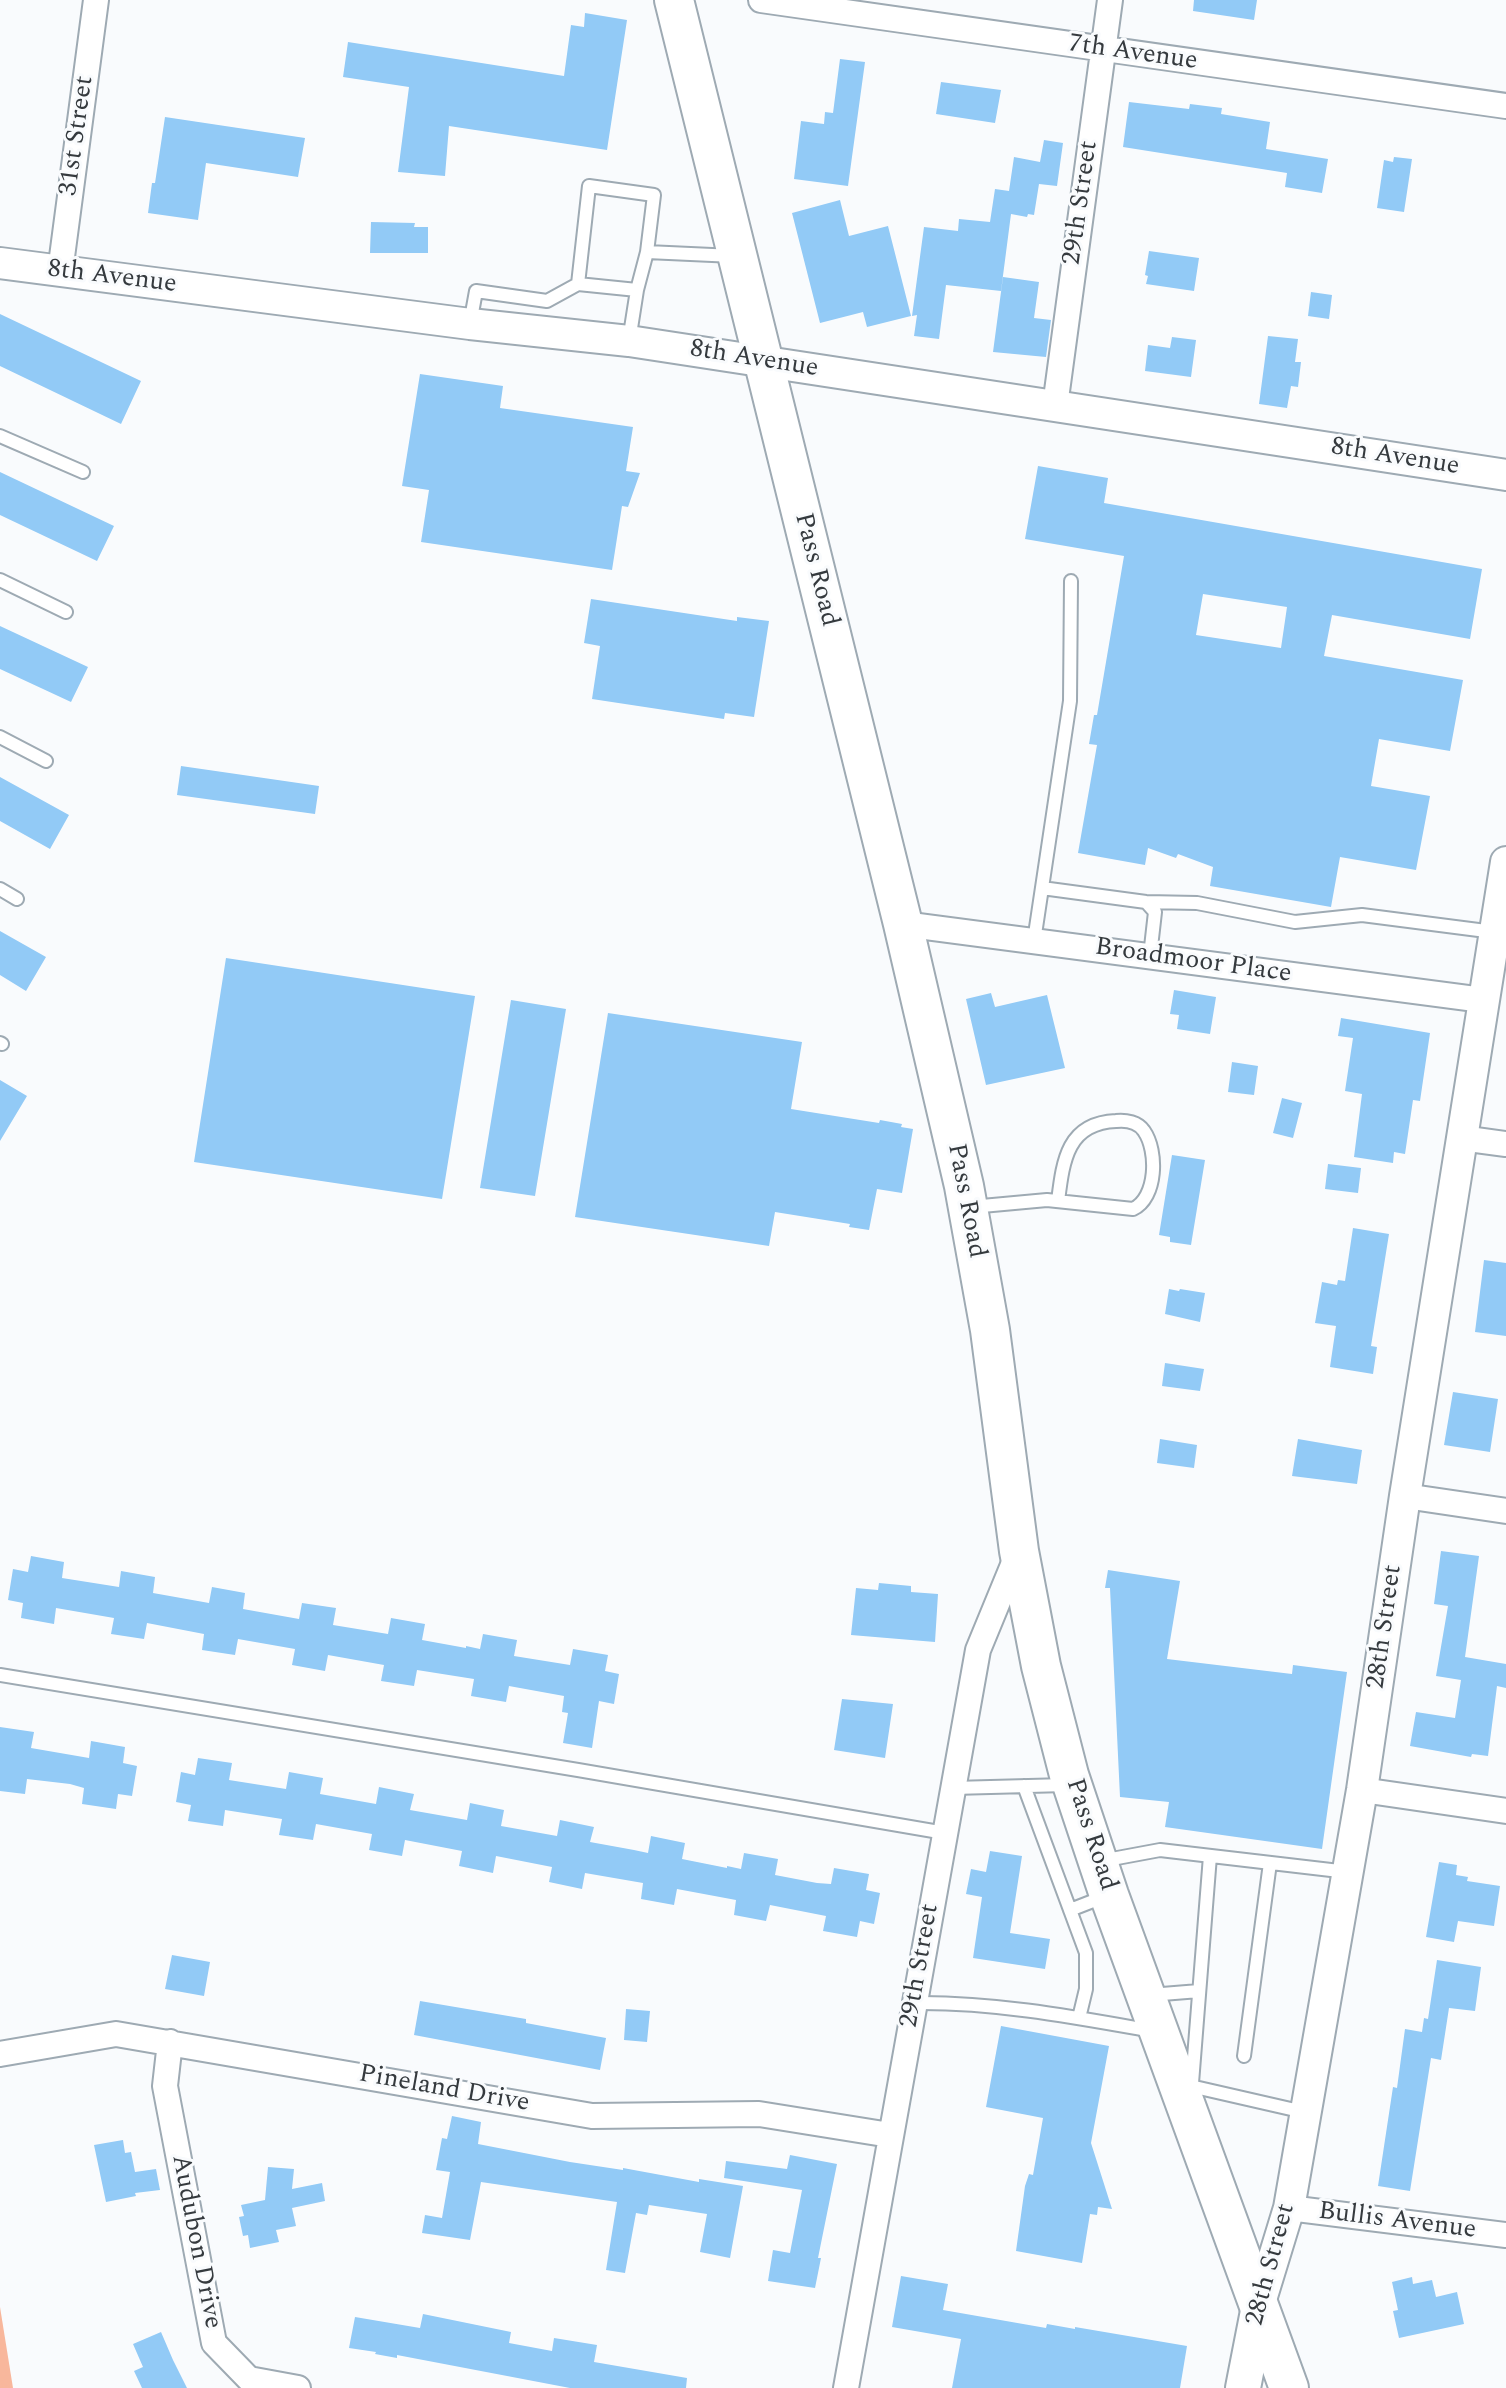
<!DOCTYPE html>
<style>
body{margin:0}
canvas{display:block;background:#f9fbfd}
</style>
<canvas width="1506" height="2388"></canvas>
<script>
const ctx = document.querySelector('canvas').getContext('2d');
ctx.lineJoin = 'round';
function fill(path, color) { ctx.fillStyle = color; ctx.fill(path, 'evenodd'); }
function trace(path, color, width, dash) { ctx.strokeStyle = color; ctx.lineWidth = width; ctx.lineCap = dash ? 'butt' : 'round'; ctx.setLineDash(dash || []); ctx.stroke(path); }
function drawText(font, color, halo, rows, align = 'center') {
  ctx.font = font + ' Spectral,serif'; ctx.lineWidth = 6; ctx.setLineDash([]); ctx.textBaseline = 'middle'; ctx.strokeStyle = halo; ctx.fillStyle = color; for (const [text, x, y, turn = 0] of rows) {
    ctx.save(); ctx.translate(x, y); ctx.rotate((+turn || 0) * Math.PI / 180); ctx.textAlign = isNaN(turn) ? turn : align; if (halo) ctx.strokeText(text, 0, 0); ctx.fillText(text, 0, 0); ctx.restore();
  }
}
fill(new Path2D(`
 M 0,2307 L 13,2388 L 0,2388 Z`), '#f8b79c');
fill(new Path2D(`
 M 1194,0 L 1257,0 L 1254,20 L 1193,11 Z
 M 585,13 L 627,20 L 607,150 L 449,126 L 445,176 L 398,172 L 409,87 L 343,77 L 348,42 L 564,76 L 571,25 L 584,27 Z
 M 840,59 L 865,62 L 848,186 L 794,179 L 801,121 L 824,124 L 825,112 L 833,113 Z
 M 941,82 L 1001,90 L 995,123 L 936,114 Z
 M 1129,102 L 1189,109 L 1190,104 L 1222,108 L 1221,114 L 1270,122 L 1266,149 L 1328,159 L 1322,193 L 1285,187 L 1287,173 L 1123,147 Z
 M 165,117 L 305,138 L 298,177 L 206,163 L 198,220 L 148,213 L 152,183 L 155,183 Z
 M 1044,140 L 1063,143 L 1057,186 L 1039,184 L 1034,215 L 1028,214 L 1027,217 L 1011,214 L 1001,291 L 946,285 L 939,339 L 914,336 L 917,315 L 912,316 L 924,227 L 958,231 L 959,219 L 990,222 L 995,189 L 1009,191 L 1014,157 L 1040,162 Z
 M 1394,157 L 1412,159 L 1404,212 L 1377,208 L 1384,160 L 1393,162 Z
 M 840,200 L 849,236 L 888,226 L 911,316 L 867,327 L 863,312 L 820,323 L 792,213 Z
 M 371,222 L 415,223 L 414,227 L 428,227 L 428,253 L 370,253 Z
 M 1149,251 L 1199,258 L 1194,291 L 1146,284 L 1148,276 L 1145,275 Z
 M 1003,277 L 1039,282 L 1034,318 L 1051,320 L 1046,357 L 993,352 Z
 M 1311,292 L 1332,295 L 1329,319 L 1308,316 Z
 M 0,314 L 141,381 L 121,424 L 0,366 Z
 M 1268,336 L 1298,339 L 1295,362 L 1301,362 L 1298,387 L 1291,386 L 1287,408 L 1259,404 Z
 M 1172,337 L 1196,340 L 1191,377 L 1145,371 L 1148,345 L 1170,348 Z
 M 420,374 L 503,386 L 500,408 L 633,427 L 626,471 L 640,473 L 628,507 L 622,506 L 612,570 L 421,542 L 429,490 L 402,486 Z
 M 1038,466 L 1108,478 L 1104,503 L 1482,569 L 1470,639 L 1332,615 L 1324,656 L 1463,680 L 1450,751 L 1379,739 L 1371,786 L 1430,796 L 1416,870 L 1340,857 L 1331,907 L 1210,886 L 1213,867 L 1178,854 L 1176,858 L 1148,848 L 1145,865 L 1078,853 L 1097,745 L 1089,744 L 1094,715 L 1097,715 L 1124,556 L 1025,539 ZM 1203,594 L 1287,607 L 1281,648 L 1196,635 Z
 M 0,472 L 114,526 L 97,561 L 0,515 Z
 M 591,599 L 737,621 L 737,617 L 769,621 L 754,717 L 725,713 L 724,719 L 592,699 L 600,646 L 584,643 Z
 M 0,626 L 88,667 L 71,702 L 0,669 Z
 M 181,766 L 319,786 L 315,814 L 177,795 Z
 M 0,777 L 69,815 L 50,849 L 0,821 Z
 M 0,931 L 46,957 L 26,991 L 0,975 Z
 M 226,958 L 475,996 L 442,1199 L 194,1162 Z
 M 1174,990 L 1216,997 L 1210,1034 L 1177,1029 L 1179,1015 L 1170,1014 Z
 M 991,993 L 995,1007 L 1047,995 L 1065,1068 L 986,1085 L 966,999 Z
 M 511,1000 L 566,1009 L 535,1196 L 480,1188 Z
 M 608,1013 L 802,1042 L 791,1109 L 879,1123 L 880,1120 L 902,1124 L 901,1127 L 913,1129 L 902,1193 L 877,1189 L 869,1230 L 849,1227 L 850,1224 L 775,1212 L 769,1246 L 575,1217 Z
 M 1341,1018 L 1430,1033 L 1420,1101 L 1413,1100 L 1405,1154 L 1394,1152 L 1393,1163 L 1354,1157 L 1362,1094 L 1345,1091 L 1353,1038 L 1338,1036 Z
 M 1232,1062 L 1258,1066 L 1254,1095 L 1228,1092 Z
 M 0,1080 L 27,1096 L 0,1141 Z
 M 1282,1098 L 1302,1103 L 1293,1138 L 1273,1133 Z
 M 1172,1155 L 1205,1160 L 1191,1245 L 1170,1242 L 1170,1237 L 1159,1235 Z
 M 1328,1164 L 1361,1168 L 1358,1193 L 1325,1189 Z
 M 1353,1228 L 1389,1234 L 1371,1346 L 1377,1347 L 1373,1374 L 1330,1367 L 1336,1326 L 1315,1323 L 1322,1282 L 1337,1285 L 1338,1280 L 1345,1281 Z
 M 1484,1260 L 1506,1263 L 1506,1336 L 1475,1332 Z
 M 1169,1289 L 1179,1291 L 1180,1289 L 1205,1293 L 1200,1322 L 1165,1314 Z
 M 1165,1363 L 1204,1369 L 1200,1391 L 1162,1386 Z
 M 1453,1392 L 1498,1399 L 1490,1452 L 1444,1445 Z
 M 1160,1439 L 1197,1445 L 1194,1468 L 1157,1463 Z
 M 1298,1439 L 1362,1450 L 1357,1484 L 1292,1476 Z
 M 1441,1551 L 1479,1556 L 1465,1657 L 1506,1664 L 1506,1688 L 1497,1686 L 1488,1756 L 1472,1754 L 1471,1757 L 1410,1746 L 1416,1712 L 1455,1718 L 1461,1680 L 1436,1676 L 1448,1606 L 1434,1604 Z
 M 31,1556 L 64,1562 L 62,1578 L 119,1587 L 121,1571 L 155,1577 L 153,1593 L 209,1603 L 212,1587 L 245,1593 L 243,1609 L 299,1619 L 302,1603 L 336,1608 L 333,1625 L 388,1634 L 391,1618 L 425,1624 L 422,1640 L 466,1648 L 466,1646 L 480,1649 L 483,1634 L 517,1640 L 514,1656 L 570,1665 L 573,1649 L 608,1655 L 605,1671 L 619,1674 L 614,1704 L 599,1701 L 592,1748 L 563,1743 L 568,1713 L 562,1712 L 564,1696 L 509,1686 L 506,1702 L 471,1696 L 474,1679 L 417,1670 L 414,1686 L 381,1681 L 384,1665 L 328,1655 L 325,1671 L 292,1665 L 295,1649 L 238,1639 L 235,1655 L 202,1650 L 204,1634 L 147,1623 L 144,1639 L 111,1634 L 114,1618 L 56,1608 L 54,1624 L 21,1618 L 23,1603 L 8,1600 L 13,1569 L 28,1572 Z
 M 1108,1570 L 1180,1581 L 1167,1659 L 1292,1674 L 1293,1665 L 1347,1672 L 1322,1849 L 1165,1827 L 1169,1802 L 1120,1797 L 1110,1588 L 1105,1588 Z
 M 879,1583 L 911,1586 L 911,1592 L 938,1594 L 935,1642 L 851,1635 L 856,1588 L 878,1590 Z
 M 842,1699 L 893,1704 L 885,1758 L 834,1750 Z
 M 0,1727 L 34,1732 L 31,1748 L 89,1758 L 91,1741 L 125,1747 L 123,1763 L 137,1766 L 132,1796 L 118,1794 L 116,1809 L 82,1804 L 84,1788 L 70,1784 L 27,1779 L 25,1794 L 0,1791 Z
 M 198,1758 L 232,1763 L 229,1780 L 286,1789 L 289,1772 L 323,1778 L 320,1794 L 376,1804 L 379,1787 L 414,1794 L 410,1810 L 467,1820 L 470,1803 L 504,1810 L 501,1826 L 557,1836 L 560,1820 L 594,1827 L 590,1842 L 634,1850 L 648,1853 L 651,1836 L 685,1843 L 682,1859 L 727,1868 L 727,1866 L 741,1869 L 744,1853 L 778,1859 L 775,1875 L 817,1883 L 831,1884 L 834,1868 L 869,1874 L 866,1890 L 880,1893 L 874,1924 L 860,1921 L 857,1937 L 823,1931 L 826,1916 L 770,1905 L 766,1921 L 734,1915 L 736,1900 L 677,1889 L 674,1905 L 641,1899 L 643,1883 L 585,1873 L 582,1889 L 549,1882 L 552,1867 L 496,1856 L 493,1873 L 459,1866 L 462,1851 L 405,1840 L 402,1856 L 369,1850 L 372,1834 L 316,1824 L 313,1840 L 279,1835 L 282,1819 L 225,1810 L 223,1826 L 188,1821 L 191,1805 L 176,1802 L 181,1772 L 195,1775 Z
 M 990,1851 L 1022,1856 L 1010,1933 L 1050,1939 L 1045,1969 L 973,1958 L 982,1897 L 966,1894 L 971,1869 L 986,1872 Z
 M 1439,1862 L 1457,1865 L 1456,1875 L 1468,1877 L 1467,1881 L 1500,1886 L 1494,1926 L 1458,1921 L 1454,1942 L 1426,1937 Z
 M 172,1955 L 210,1962 L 204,1996 L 165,1989 Z
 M 1437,1960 L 1481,1967 L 1475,2011 L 1449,2008 L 1441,2060 L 1431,2058 L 1410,2191 L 1378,2186 L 1393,2087 L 1397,2088 L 1405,2029 L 1422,2032 L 1424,2018 L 1428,2019 Z
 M 420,2001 L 526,2019 L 526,2023 L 606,2038 L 600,2070 L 414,2035 Z
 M 626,2009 L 650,2011 L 647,2042 L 624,2040 Z
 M 1001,2026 L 1109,2046 L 1091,2143 L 1112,2209 L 1098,2207 L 1097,2215 L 1090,2214 L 1082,2263 L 1016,2251 L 1025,2186 L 1029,2174 L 1033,2175 L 1043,2118 L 986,2107 Z
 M 452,2116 L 481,2122 L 478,2144 L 570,2162 L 623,2170 L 623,2168 L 699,2182 L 699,2179 L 743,2186 L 730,2258 L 700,2252 L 707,2214 L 649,2205 L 647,2215 L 636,2213 L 625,2273 L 606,2270 L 617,2202 L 481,2182 L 470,2240 L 422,2233 L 425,2215 L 442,2218 L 450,2172 L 436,2170 L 442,2138 L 447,2139 Z
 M 123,2140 L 125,2153 L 131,2152 L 135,2172 L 156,2169 L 160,2190 L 135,2193 L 136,2196 L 106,2202 L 94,2145 Z
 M 790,2155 L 837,2164 L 818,2258 L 821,2258 L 815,2288 L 768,2281 L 773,2250 L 790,2253 L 802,2190 L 724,2178 L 726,2161 L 787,2169 Z
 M 268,2167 L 294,2169 L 292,2189 L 322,2183 L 325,2201 L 292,2208 L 296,2226 L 276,2230 L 279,2242 L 250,2248 L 248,2235 L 243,2236 L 239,2217 L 244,2216 L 241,2205 L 265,2200 Z
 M 901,2276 L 948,2284 L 943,2310 L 1046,2328 L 1047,2324 L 1075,2329 L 1075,2327 L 1187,2346 L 1180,2388 L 952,2388 L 961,2339 L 892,2327 Z
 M 1412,2277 L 1413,2284 L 1432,2280 L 1436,2297 L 1457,2292 L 1464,2324 L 1399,2338 L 1393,2311 L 1398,2310 L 1392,2282 Z
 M 423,2314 L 511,2332 L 509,2343 L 552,2351 L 554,2338 L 597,2345 L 594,2362 L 687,2378 L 686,2388 L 570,2388 L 397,2355 L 397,2358 L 375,2354 L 376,2352 L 349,2348 L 355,2317 L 420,2328 Z
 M 161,2332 L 173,2360 L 187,2388 L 142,2388 L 134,2371 L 143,2367 L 133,2344 Z`), '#92caf6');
const service = new Path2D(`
 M 647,252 L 637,290 L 578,284 L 589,186 L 654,195 L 647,252 L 734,256
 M 470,324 L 476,291 L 547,301 L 578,284
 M 629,341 L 637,290
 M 0,436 L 83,472
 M 0,580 L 66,612
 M 0,737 L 46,761
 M 1042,888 L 1146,902 L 1197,903 L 1295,922 L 1362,915 L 1494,932
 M 0,889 L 17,899
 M 1146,902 L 1155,912 L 1150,956
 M 1034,941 L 1070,701 L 1071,581
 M 0,1043 L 2,1044
 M 971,1207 L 1047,1200 L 1133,1209 C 1157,1198 1158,1151 1144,1131 C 1138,1122 1126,1120 1116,1121 C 1067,1123 1063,1161 1058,1201
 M 0,1675 L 578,1770 L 945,1833
 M 1024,1786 L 1086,1953 L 1086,1989 L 1079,2018
 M 953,1788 L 1066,1785
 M 1101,1861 L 1160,1850 L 1348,1872
 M 1070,1910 L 1106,1896
 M 1150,1995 L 1199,1991
 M 914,2003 C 995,2002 1074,2017 1153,2031
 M 1244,2056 L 1270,1863
 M 1192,2083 L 1210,1856
 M 1186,2085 L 1304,2112`);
const minor = new Path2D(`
 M 761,0 L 1506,106
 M 60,272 L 96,0
 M 1055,406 L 1110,0
 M 903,924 L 1483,1000
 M 1461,1138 L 1506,1144
 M 1405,1496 L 1506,1511
 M 1362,1790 L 1506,1811
 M 170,2042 L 165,2086 L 214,2343 L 249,2379 L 298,2388
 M 0,2054 L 116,2034 L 592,2116 L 759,2114 L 890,2135
 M 1289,2208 L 1506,2235
 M 846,2388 L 978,1650 L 1018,1553`);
const tertiary = new Path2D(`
 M 0,263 L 470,324 L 629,341 L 1506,475
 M 1259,2306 L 1289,2208 L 1362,1790 L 1405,1496 L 1506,862`);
const secondary = new Path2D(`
 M 1243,2388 L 1259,2306`);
const primary = new Path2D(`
 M 674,0 L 903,924 L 964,1186 L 990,1330 L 1019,1551 L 1041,1666 L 1069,1775 L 1109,1895 L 1289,2388`);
trace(service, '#9eaab3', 16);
trace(minor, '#9eaab3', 28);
trace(tertiary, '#9eaab3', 34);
trace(secondary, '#9eaab3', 38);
trace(primary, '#9eaab3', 42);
trace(service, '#fff', 12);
trace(minor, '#fff', 24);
trace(tertiary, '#fff', 30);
trace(secondary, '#fff', 34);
trace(primary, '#fff', 38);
drawText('26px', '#353a3e', '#f9fbfd', [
 ["7th Avenue",1133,54,8],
 ["31st Street",78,136,-82],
 ["29th Street",1082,203,-82],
 ["8th Avenue",112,278,7],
 ["8th Avenue",754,360,9],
 ["8th Avenue",1395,458,9],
 ["Pass Road",815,570,76],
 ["Broadmoor Place",1193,962,8],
 ["Pass Road",965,1201,79],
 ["28th Street",1386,1627,-82],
 ["Pass Road",1090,1835,72],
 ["29th Street",921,1966,-80],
 ["Pineland Drive",444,2090,10],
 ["Bullis Avenue",1397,2222,7],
 ["Audubon Drive",195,2242,79],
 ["28th Street",1272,2265,-75]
]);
</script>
